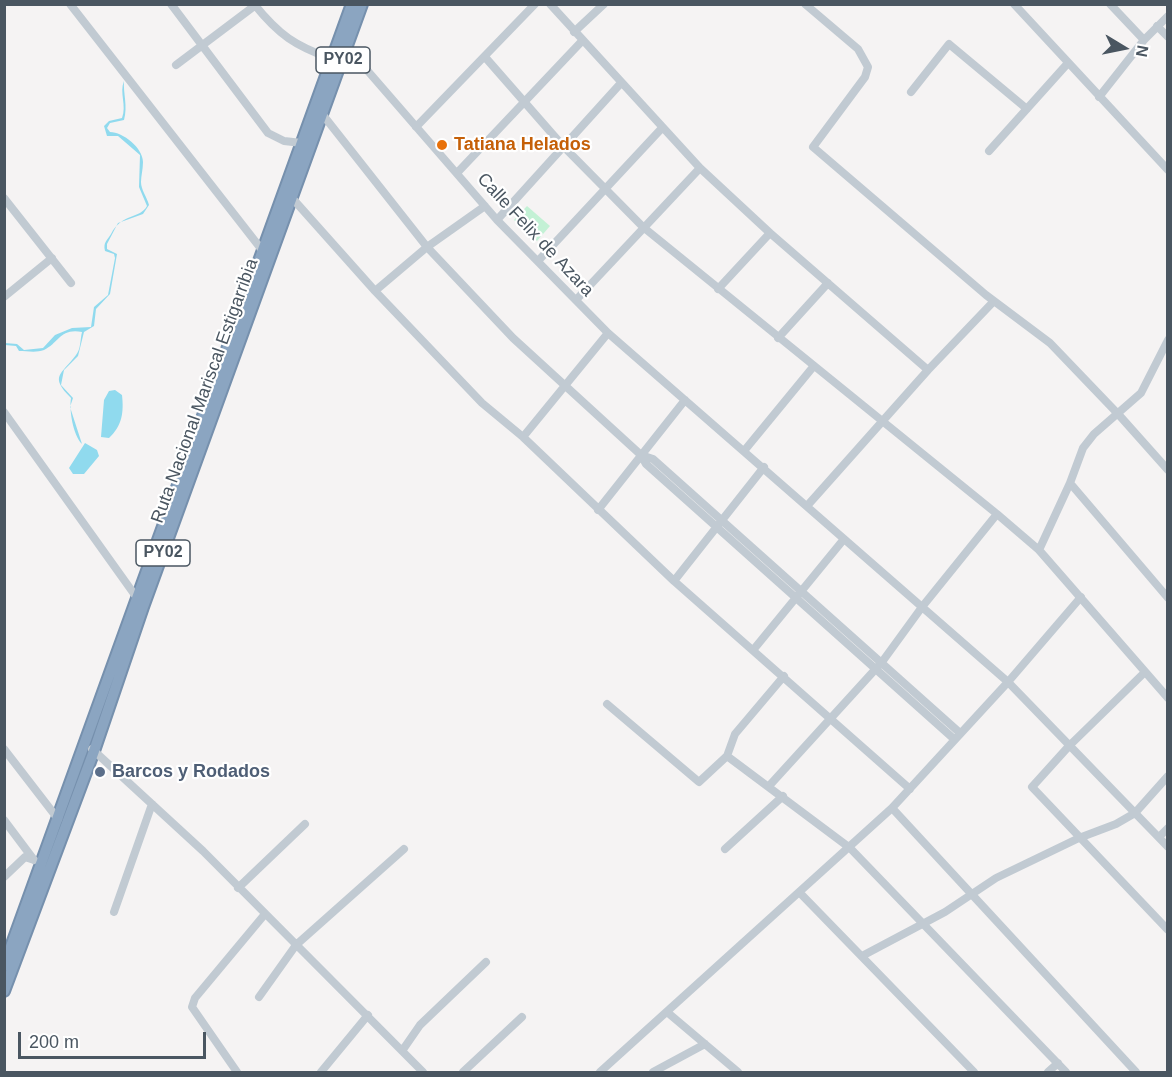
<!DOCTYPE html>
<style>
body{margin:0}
#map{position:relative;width:1172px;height:1077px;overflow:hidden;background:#f5f3f3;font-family:Helvetica,sans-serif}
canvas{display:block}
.frame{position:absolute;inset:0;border:6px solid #4a5661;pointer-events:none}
.north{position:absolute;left:1094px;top:18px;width:60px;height:60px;-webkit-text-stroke:4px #fff;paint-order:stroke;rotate:100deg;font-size:16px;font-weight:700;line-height:24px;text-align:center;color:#4a5661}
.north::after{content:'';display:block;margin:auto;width:21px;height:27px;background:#4a5661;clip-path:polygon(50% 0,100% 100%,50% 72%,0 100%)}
.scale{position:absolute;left:18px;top:1032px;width:188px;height:27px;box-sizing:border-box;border:3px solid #4a5661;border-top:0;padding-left:8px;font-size:18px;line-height:21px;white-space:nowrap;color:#4a5661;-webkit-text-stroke:4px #fff;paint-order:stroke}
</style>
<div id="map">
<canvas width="1172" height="1077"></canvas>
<div class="frame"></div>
<div class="north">N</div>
<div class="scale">200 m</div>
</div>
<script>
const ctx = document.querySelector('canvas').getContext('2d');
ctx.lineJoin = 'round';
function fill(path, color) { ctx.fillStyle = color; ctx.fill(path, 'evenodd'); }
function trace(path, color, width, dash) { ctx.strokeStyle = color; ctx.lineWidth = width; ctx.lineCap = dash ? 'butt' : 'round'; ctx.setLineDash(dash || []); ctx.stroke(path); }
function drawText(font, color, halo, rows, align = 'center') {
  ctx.font = font + ' Helvetica,sans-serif'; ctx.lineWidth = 4.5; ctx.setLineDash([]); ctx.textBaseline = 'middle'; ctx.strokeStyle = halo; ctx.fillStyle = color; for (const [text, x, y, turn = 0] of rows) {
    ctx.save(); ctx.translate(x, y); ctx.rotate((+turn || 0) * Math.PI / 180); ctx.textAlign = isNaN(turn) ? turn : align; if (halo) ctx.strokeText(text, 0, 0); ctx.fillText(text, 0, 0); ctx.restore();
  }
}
fill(new Path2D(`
 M 527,206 L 550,226 L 537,241 L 514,220 Z`), '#c3f1d5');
fill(new Path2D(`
 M 124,81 C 123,93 128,106 124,120 L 110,123 L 107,128 L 110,132 C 123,132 143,148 143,162 C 143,169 141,176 141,182 C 141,190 147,197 149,205 L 143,214 L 118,223 L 107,244 L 107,249 L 117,254 L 110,294 L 96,309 L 94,326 L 84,332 L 78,356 L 64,370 L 61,385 L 73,398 L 70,407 L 82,444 C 73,435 69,410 71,398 C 49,376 61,375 76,355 C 81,349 80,340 82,332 C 60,328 59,343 44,350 C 36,353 27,351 19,351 L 16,346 L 5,345 L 5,343 L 17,344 L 24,350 L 43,348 L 55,335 L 72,328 L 91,327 L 94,307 L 108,295 L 115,258 L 114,254 L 105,251 C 103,242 107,241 111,234 C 122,213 140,219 147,206 L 139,187 L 140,155 L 118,136 L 107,136 L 104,126 L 109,121 L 122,118 C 127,105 119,93 124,81 Z
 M 115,390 L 122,395 C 124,413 122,426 109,438 L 101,437 L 104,400 L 109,391 Z
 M 85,443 L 97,450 L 99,456 L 84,474 L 73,474 L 69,468 Z`), '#90daee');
const highway = new Path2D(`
 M 4,966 L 352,4
 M 4,991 L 94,751 L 143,607 L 362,4`);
trace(highway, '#7690ad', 14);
trace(new Path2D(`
 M 70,4 L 262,250
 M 171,4 L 268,133 L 284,141 L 302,143
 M 254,4 C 279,35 295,46 332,59
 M 550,4 L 700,168 L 770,233 L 928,370
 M 805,4 L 858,49 L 868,67 L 865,77 L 813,147 L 986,295 L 1050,343 L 1119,415 L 1168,470
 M 1014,4 L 1168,170
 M 1110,4 L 1144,40
 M 1157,26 L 1168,37
 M 574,32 L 604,4
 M 347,47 L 497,220 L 608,333 L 1008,682 L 1168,847
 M 485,57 L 562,145 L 643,227 L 997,514 L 1039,550 L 1168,698
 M 176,65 L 257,4
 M 911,92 L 949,44 L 1027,109
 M 1099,97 L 1144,40 L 1168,16
 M 323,115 L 427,247 L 513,338 L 641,455
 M 416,127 L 535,4
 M 989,151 L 1068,63
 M 457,173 L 582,41
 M 4,198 L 71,283
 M 293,199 L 375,291 L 482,403 L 523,437 L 674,581 L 910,789
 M 497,220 L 621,83
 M 538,261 L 662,128
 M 718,289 L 770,233
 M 375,291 L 427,247 L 485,206
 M 4,297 L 52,258
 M 576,300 L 700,168
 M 778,338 L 828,283
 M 4,412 L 137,598
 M 523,437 L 608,333
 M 744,451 L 813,367
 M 1070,483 L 1168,598
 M 807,506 L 928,370 L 994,301
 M 598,510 L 685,400
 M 1039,550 L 1070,483 L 1083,448 L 1094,434 L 1141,393 L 1168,340
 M 674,581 L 764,467
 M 754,649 L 844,539
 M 1145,672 L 1069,746 L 1032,787 L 1168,930
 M 607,704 L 699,782 L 727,756 L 735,734 L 784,676
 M 954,739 L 646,464 L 641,455 L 653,459 L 960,733
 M 4,749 L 58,819
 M 92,749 L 203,851 L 423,1072
 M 727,756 L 850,848 L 1066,1072
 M 769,786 L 882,662 L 922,607 L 997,514
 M 892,808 L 1136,1072
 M 4,820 L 34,860
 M 1159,837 L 1168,828
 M 725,849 L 783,796
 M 4,877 L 25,857 L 34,860
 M 238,888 L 305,824
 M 800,893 L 974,1072
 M 114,912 L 152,804
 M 862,956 L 945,912 L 996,878 L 1079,838 L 1116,824 L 1135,813 L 1168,776
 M 259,997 L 296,945 L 404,849
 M 667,1012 L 738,1072
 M 402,1051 L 420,1025 L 486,962
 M 237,1072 L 192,1007 L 195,998 L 265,914
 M 321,1072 L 368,1015
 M 463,1072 L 522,1017
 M 600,1072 L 892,808 L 1008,682 L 1081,597
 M 653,1072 L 705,1044
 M 1048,1072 L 1058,1063`), '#c1cad2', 8);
trace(highway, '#8ba5c1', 10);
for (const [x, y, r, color] of [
 [442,145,6,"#e8710a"],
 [100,772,6,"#5c6f8a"]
]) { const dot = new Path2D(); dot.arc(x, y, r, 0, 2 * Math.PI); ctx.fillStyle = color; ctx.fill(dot); trace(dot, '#fff', 2); }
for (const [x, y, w] of [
 [343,60,54],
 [163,553,54]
]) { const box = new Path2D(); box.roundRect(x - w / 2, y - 13, w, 26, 4.5); ctx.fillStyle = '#fff'; ctx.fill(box); trace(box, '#4a5661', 1.5); }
drawText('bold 16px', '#4a5661', null, [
 ["PY02",343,60],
 ["PY02",163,553]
]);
drawText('bold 18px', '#c56008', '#fff', [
 ["Tatiana Helados",454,145]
], 'left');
drawText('18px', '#4a5661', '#fff', [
 ["Calle Felix de Azara",535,235,47],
 ["Ruta Nacional Mariscal Estigarribia",205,391,-70]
]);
drawText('bold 18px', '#4e5e75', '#fff', [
 ["Barcos y Rodados",112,772]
], 'left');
</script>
